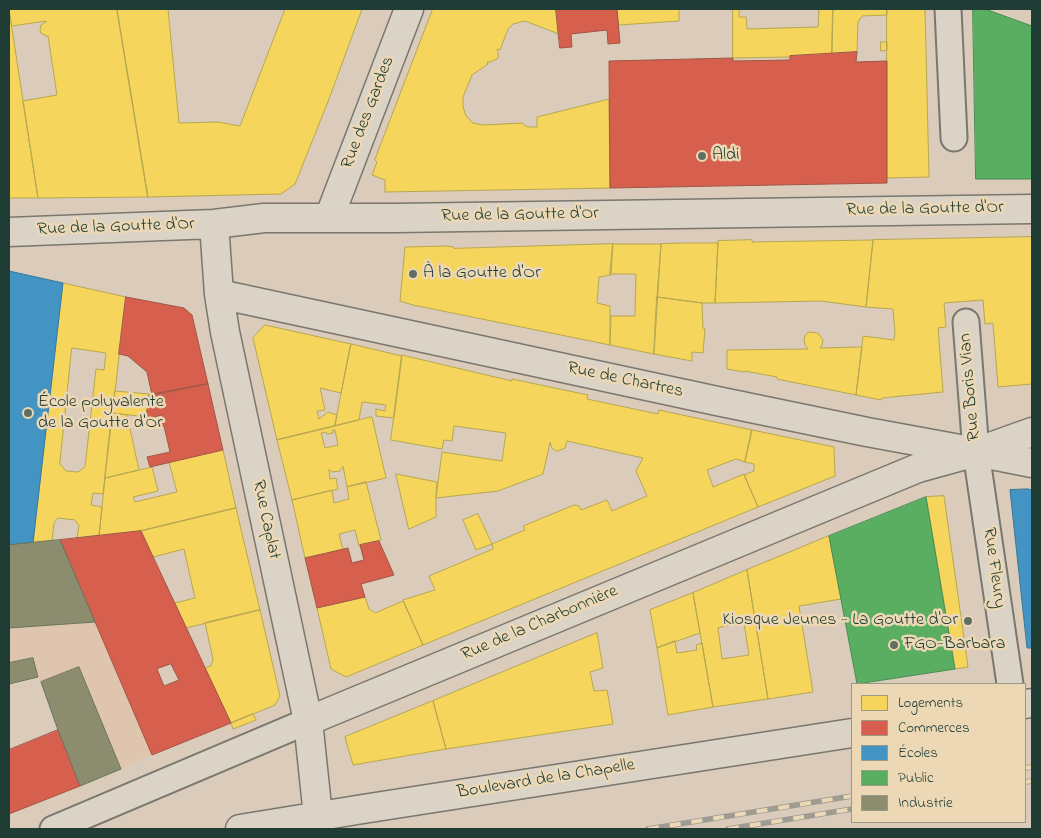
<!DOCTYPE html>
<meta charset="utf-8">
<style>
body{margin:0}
#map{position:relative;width:1041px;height:838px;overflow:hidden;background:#dbcbba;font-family:"Indie Flower",sans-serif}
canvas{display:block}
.frame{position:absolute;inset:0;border:10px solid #1f3d34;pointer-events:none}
.legend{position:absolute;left:851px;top:683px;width:175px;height:140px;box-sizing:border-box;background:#edd8b6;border:1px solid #9b9a82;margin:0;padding:6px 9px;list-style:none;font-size:15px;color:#1f3d34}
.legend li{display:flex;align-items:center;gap:10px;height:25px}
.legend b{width:25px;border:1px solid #9b9a82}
</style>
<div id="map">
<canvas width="1041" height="838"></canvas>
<div class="frame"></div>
<ul class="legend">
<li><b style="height:14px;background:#f6d55c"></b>Logements</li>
<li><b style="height:14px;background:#d6604d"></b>Commerces</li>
<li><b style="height:14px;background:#4393c3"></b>Écoles</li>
<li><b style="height:14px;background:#5aae61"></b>Public</li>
<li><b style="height:14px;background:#8c8c6e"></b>Industrie</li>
</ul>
</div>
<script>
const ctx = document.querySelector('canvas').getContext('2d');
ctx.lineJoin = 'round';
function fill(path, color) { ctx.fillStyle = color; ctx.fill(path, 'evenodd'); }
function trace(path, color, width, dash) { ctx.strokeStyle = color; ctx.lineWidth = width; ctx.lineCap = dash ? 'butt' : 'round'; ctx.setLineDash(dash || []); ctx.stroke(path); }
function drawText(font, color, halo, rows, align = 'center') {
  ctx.font = font + ' "Indie Flower",sans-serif'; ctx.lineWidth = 5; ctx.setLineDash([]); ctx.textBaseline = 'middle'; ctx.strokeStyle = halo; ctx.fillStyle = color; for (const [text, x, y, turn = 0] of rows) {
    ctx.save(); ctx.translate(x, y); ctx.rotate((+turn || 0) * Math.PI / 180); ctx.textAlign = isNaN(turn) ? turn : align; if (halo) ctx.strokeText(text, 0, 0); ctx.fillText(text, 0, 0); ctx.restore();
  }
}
fill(new Path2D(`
 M 9,271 L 63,283 L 33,543 L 60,540 L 152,755 L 121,769 L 79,667 L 41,682 L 37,677 L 9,684 Z`), '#dfc5ad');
const homes = new Path2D(`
 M 9,9 L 23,101 L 38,198 L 9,198 Z
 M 9,9 L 117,9 L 148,197 L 38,198 L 23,101 L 57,95 L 48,36 L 46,36 L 41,33 L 40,30 L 41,25 L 46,22 L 46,21 L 12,26 Z
 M 117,9 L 168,9 L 179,123 L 218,122 L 240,126 L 285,9 L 362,9 L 329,99 L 295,184 L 281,194 L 148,197 Z
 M 433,9 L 556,9 L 559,34 L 525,21 L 513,24 L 508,29 L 500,50 L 497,49 L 498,51 L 498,58 L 495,60 L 490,62 L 487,62 L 488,64 L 472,75 L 463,97 L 463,107 L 466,116 L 473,123 L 483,125 L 522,123 L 527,127 L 537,127 L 537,117 L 609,99 L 610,188 L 385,192 L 385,180 L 372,175 L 377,162 L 375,160 Z
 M 617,9 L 679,9 L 679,21 L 619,25 Z
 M 733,9 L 739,9 L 739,17 L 746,17 L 747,29 L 818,27 L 819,9 L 833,9 L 832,54 L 790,56 L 790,57 L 733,58 Z
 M 833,9 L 887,9 L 887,15 L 862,16 L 858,22 L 857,52 L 832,54 Z
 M 887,9 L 925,9 L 929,177 L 887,178 Z
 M 881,42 L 887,42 L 887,50 L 881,51 Z
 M 1032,237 L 1032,384 L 998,387 L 993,323 L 985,324 L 983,300 L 944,303 L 946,327 L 938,328 L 943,392 L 882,398 L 881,400 L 856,395 L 863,336 L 894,340 L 895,333 L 893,309 L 866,307 L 873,240 Z
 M 752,240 L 752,242 L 873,240 L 866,307 L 821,301 L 715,303 L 718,241 Z
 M 685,243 L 718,243 L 715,303 L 702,303 L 657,297 L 661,244 Z
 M 613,244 L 661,244 L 654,354 L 610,345 L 611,316 L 635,316 L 636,274 L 610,274 Z
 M 613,244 L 611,275 L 599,277 L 597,303 L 610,306 L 610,345 L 413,305 L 400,301 L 405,247 L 446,246 L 454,247 L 454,248 Z
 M 63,283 L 126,297 L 103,494 L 93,493 L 91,505 L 102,507 L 99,536 L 77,538 L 79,526 L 75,520 L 58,518 L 54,523 L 52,541 L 33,543 ZM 72,348 L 106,353 L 104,370 L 96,369 L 85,467 L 78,472 L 66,471 L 60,464 Z
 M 657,297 L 702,303 L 703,328 L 705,329 L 703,353 L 692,352 L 692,361 L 654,354 Z
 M 265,325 L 351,344 L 341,393 L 320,388 L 325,410 L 317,411 L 319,419 L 328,412 L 337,415 L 335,426 L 277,440 L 253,338 Z
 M 809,332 L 818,333 L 821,337 L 823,340 L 822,345 L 820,348 L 862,347 L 856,395 L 777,379 L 777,377 L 745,371 L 745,372 L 727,369 L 727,350 L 808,349 L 805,345 L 804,340 L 805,336 Z
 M 351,344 L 402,356 L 394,418 L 376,416 L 376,409 L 385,411 L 386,405 L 362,402 L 359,420 L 335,426 Z
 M 402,355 L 512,381 L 512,379 L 588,395 L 587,399 L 658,414 L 659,410 L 752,430 L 745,462 L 736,459 L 707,470 L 713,487 L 744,474 L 758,507 L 423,645 L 403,600 L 435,590 L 429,576 L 493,549 L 492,544 L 525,530 L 523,526 L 574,505 L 579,506 L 581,510 L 607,500 L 612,511 L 647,496 L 636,471 L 643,458 L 567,441 L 565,448 L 558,451 L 556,451 L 552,448 L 550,442 L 543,474 L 498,491 L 436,498 L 442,452 L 502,461 L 506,433 L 454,426 L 452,441 L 444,440 L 442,449 L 391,440 Z
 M 115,391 L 149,394 L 146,417 L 112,413 Z
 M 112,413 L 127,415 L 139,470 L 105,478 Z
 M 372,417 L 386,478 L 347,487 L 343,466 L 340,471 L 332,472 L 329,469 L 330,479 L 336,478 L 338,489 L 292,500 L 277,440 ZM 333,430 L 335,430 L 338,445 L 325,448 L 321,433 L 326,432 L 327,434 L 333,433 Z
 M 752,430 L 834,447 L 835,476 L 758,507 L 744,475 L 754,471 L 754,464 L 745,462 Z
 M 223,450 L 236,508 L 141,531 L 99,536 L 105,478 L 152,467 L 158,491 L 133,497 L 135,502 L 177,492 L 169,462 Z
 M 396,474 L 437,482 L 436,495 L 436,517 L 409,529 Z
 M 366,482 L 381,540 L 359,546 L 355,530 L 339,534 L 343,550 L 305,558 L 292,500 L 332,490 L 334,503 L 349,499 L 347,487 Z
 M 944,496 L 968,667 L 955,669 L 926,497 Z
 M 236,508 L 260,610 L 186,628 L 175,603 L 195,598 L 184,549 L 153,557 L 141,531 Z
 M 478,514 L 492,544 L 476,550 L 463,520 Z
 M 829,536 L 841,599 L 799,606 L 813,692 L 768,699 L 747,570 Z
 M 747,570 L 768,699 L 713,707 L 693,593 ZM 744,623 L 749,655 L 722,659 L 718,628 Z
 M 693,593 L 700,633 L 657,648 L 650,610 Z
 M 365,597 L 369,609 L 375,613 L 403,601 L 423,645 L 346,677 L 331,669 L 317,608 Z
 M 260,610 L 280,696 L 275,705 L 231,723 L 205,668 L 211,666 L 213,659 L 205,623 Z
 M 597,633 L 603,668 L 590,672 L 594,691 L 607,690 L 613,724 L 446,749 L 433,701 Z
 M 675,641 L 677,653 L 697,650 L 696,645 L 702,643 L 713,707 L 668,715 L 657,648 Z
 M 433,701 L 446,749 L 353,765 L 345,737 Z
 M 253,714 L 256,720 L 233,729 L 231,723 Z`);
fill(homes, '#f6d55c');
trace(homes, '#b6a750', 1);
const shops = new Path2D(`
 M 556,9 L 617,9 L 620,43 L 608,44 L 607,30 L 571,34 L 572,47 L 560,48 Z
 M 857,52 L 856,62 L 887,61 L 887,183 L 610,188 L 609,61 L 733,58 L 733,61 L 790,60 L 790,56 Z
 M 126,297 L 184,308 L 192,315 L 208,384 L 152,395 L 147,372 L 128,356 L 119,354 Z
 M 208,384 L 223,450 L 150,467 L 147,457 L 170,452 L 164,426 L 158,428 L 156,421 L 163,420 L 162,415 L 146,419 L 149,395 Z
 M 141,531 L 231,723 L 152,755 L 60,540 ZM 171,664 L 179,680 L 164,686 L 157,669 Z
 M 379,541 L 394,575 L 361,584 L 365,597 L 317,608 L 305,558 L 348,548 L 352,563 L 364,560 L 360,545 Z
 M 58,730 L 80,786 L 9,814 L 9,750 Z`);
fill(shops, '#d6604d');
trace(shops, '#9f5646', 1);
const schools = new Path2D(`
 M 9,271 L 63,283 L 33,543 L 9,545 Z
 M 1028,489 L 1032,490 L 1032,648 L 1027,648 L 1010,490 Z`);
fill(schools, '#4393c3');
trace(schools, '#387998', 1);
const public = new Path2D(`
 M 973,9 L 985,9 L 1032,26 L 1032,179 L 976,179 Z
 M 926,497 L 955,669 L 857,684 L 829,536 Z`);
fill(public, '#5aae61');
trace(public, '#488c54', 1);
const industry = new Path2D(`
 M 60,540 L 95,622 L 9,628 L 9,545 Z
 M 33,658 L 38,677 L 9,684 L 9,663 Z
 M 79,667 L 121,769 L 80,786 L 58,730 L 41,682 Z`);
fill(industry, '#8c8c6e');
trace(industry, '#6b745d', 1);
const pedestrian = new Path2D(`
 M 948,9 L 954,138
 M 966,322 L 976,452 L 1010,684
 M 53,829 L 308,721`);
const minor = new Path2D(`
 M 329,218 L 409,9
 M 214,224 L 219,294 L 225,332 L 308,721 L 318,816
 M 9,232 L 214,224 L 264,218 L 395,218 L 1032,209
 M 219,294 L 717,401 L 867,432 L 976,452 L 1032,463
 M 308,721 L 918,468 L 976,452 L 1032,432`);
const primary = new Path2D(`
 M 1025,704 L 1032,703
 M 240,829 L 363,809 L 852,733`);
trace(pedestrian, '#79776e', 29);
trace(minor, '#79776e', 31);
trace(primary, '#79776e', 31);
trace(pedestrian, '#dbd3c6', 25);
trace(minor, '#dbd3c6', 28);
trace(primary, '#dbd3c6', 28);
const rail = new Path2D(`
 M 1025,768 L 1032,767
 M 1025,782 L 1032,781
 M 648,829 L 852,796
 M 728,829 L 852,809`);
trace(rail, '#9e9b91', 5.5);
trace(rail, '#edd8b6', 4, [11]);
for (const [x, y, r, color] of [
 [702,156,5,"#616f63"],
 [413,274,5,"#616f63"],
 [28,413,5,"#616f63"],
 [968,621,5,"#616f63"],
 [894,645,5,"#616f63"]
]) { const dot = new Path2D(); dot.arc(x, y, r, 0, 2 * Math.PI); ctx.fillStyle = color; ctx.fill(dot); trace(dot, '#edd8b6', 2); }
drawText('18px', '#1f3d34', '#edd8b6', [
 ["Rue des Gardes",369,113,-69],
 ["Rue de la Goutte d'Or",925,210,-1],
 ["Rue de la Goutte d'Or",520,216,-1],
 ["Rue de la Goutte d'Or",116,228,-2],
 ["Rue de Chartres",625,381,12],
 ["Rue Boris Vian",971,387,-95],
 ["Rue Caplat",265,520,78],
 ["Rue Fleury",993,568,82],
 ["Rue de la Charbonnière",540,624,-23],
 ["Boulevard de la Chapelle",546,780,-9]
]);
drawText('18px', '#1f3d34', '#edd8b6', [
 ["Aldi",712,156],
 ["À la Goutte d'Or",423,274],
 ["École polyvalente",38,403],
 ["de la Goutte d'Or",38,424],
 ["Kiosque Jeunes - La Goutte d'Or",958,621,"right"],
 ["FGO-Barbara",904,645]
], 'left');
</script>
